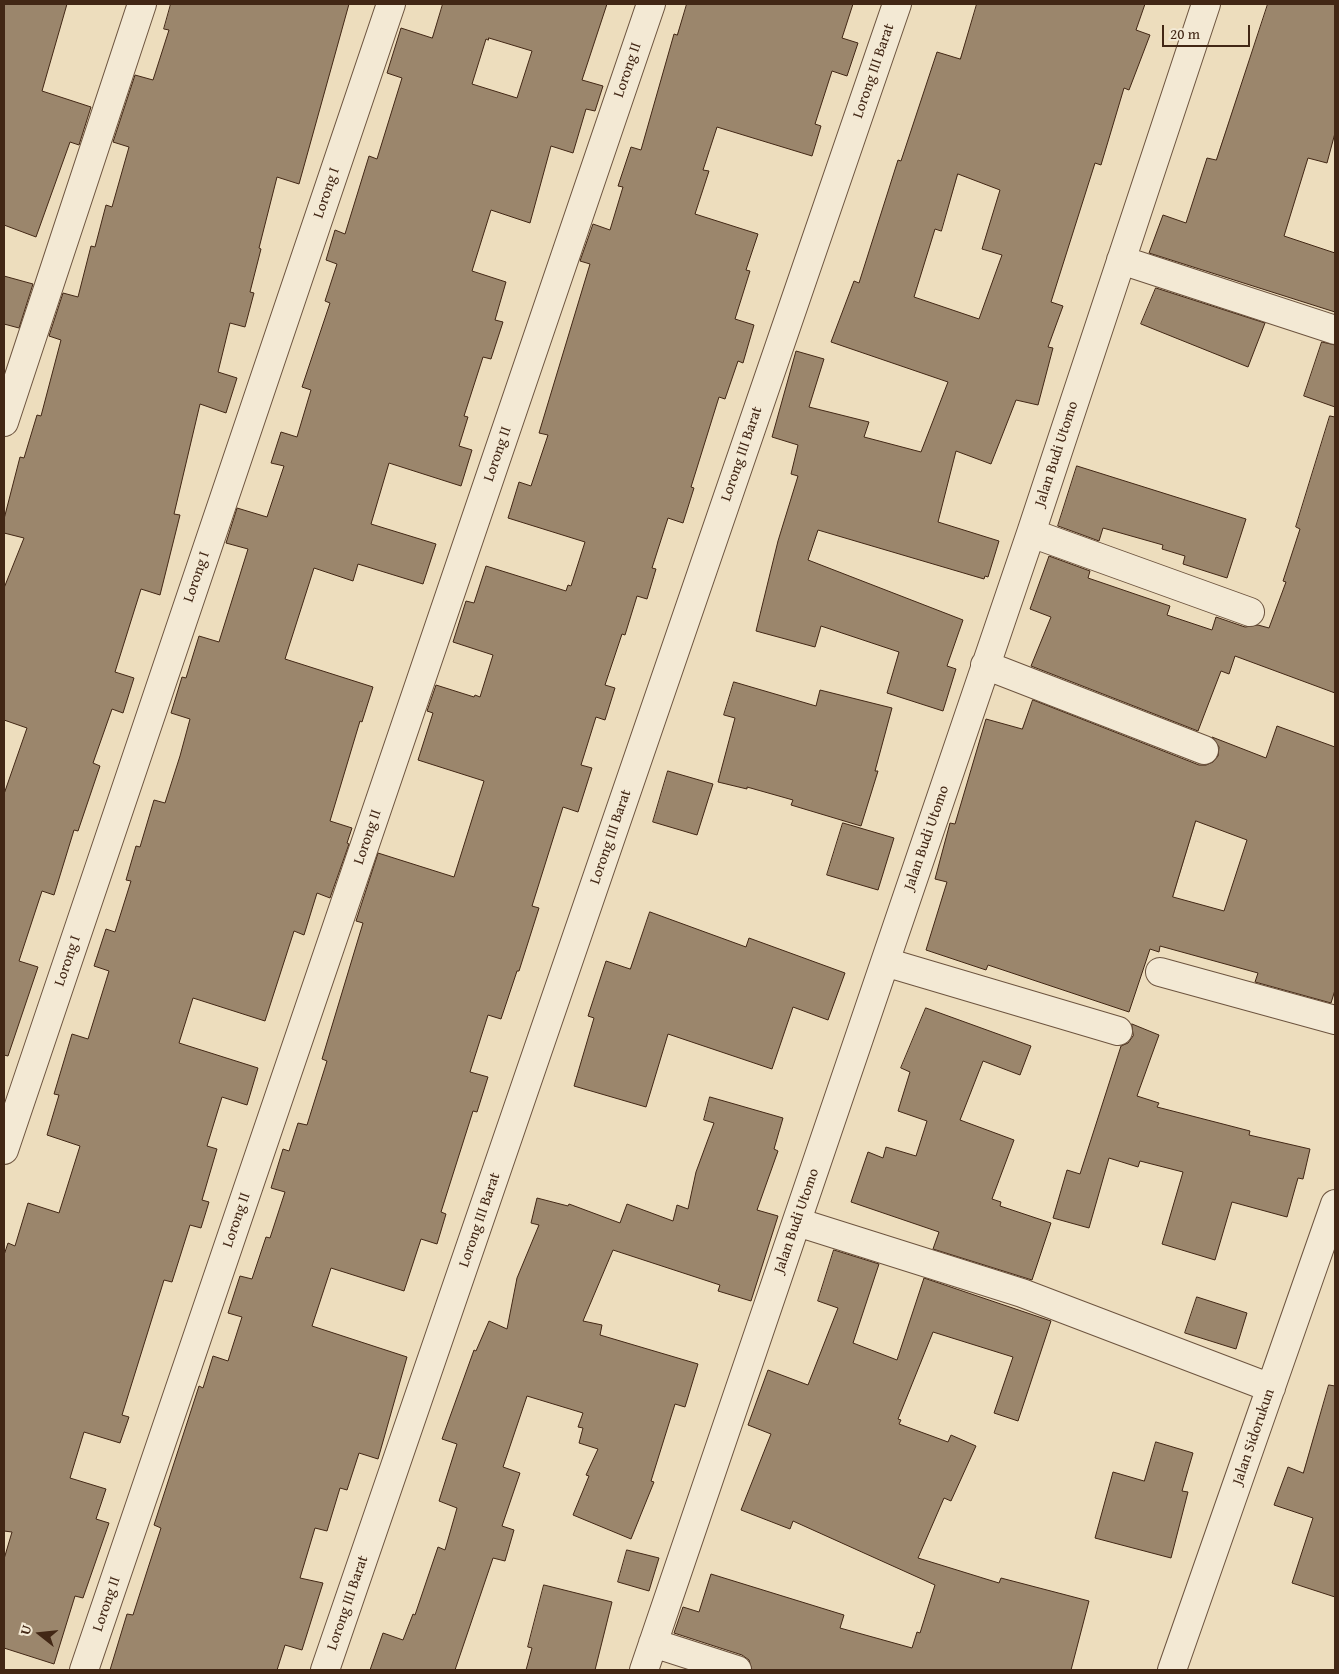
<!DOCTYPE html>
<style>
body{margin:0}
#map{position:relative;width:1339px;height:1674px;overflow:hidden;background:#edddbd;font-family:"Gentium Book Plus",serif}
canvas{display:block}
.frame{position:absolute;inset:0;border:5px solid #422715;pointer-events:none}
.north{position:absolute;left:15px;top:1609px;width:50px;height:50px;-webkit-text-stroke:4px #f3e9d4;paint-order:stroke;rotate:286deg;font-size:14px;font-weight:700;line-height:20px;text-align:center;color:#422715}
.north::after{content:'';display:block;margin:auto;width:18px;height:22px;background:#422715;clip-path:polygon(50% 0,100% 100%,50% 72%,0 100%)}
.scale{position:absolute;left:1162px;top:25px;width:88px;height:22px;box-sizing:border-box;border:2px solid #422715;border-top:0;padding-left:6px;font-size:15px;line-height:18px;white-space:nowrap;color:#422715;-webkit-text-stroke:4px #f3e9d4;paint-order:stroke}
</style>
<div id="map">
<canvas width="1339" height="1674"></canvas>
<div class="frame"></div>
<div class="north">U</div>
<div class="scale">20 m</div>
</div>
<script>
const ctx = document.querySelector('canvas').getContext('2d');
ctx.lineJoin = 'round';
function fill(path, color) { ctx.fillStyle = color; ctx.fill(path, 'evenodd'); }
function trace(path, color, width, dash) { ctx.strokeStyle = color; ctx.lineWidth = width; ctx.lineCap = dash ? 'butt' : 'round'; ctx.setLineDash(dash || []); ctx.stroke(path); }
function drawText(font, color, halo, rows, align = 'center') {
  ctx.font = font + ' "Gentium Book Plus",serif'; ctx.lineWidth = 4; ctx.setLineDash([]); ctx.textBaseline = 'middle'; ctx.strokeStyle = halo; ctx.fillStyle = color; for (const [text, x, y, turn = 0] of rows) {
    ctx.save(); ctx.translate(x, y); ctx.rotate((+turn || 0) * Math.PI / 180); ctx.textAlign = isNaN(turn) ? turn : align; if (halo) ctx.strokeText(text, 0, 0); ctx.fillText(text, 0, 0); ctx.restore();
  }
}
const building = new Path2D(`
 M 4,4 L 67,4 L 42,91 L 91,107 L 79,145 L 70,142 L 36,237 L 4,225 Z
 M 171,4 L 349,4 L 299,184 L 277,177 L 259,248 L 261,249 L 250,292 L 254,293 L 245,327 L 230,323 L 218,372 L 237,378 L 226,413 L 200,404 L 174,514 L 180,515 L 160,595 L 141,589 L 115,672 L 134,678 L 123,713 L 112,709 L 93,763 L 100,766 L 78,831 L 74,830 L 54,895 L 42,891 L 19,961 L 38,967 L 8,1056 L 4,1055 L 4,794 L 27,728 L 4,720 L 4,588 L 24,538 L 4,533 L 4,519 L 20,457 L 24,458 L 37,415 L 41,416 L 61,340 L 49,336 L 63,293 L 78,297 L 91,246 L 95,247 L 106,205 L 112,207 L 129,147 L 113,142 L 135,75 L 153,80 L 169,30 L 164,29 Z
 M 443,4 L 607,4 L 582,80 L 603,86 L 595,111 L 586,109 L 573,153 L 551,146 L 530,223 L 491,210 L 472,271 L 506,282 L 495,320 L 503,322 L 491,359 L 483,357 L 464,416 L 468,417 L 459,446 L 472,450 L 461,486 L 389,463 L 371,524 L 436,544 L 423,584 L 358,564 L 353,581 L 314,568 L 285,659 L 373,687 L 362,722 L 360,721 L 330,821 L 352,828 L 347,843 L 349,844 L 330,898 L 317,893 L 304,935 L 294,931 L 265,1021 L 193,998 L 179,1043 L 258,1068 L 247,1105 L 222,1097 L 207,1146 L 217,1149 L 202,1200 L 209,1202 L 201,1228 L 190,1225 L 172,1282 L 164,1280 L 122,1415 L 129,1417 L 120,1443 L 84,1432 L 70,1478 L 106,1489 L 96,1519 L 109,1523 L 83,1598 L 75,1596 L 54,1664 L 4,1648 L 4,1559 L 12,1532 L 4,1531 L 4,1255 L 8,1243 L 15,1246 L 28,1203 L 59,1213 L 80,1146 L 47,1135 L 59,1095 L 54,1094 L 72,1034 L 88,1039 L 109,971 L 94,966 L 106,929 L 115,932 L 131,881 L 126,880 L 136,846 L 140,847 L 154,800 L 165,803 L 180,756 L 190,719 L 171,713 L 182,677 L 186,678 L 199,636 L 219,642 L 248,549 L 226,543 L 237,508 L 267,517 L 284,466 L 271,463 L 281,432 L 297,437 L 311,390 L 302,387 L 330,303 L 325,301 L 337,264 L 326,260 L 335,230 L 345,234 L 369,156 L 377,159 L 402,78 L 387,73 L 401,28 L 432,38 ZM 489,38 L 532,51 L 517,98 L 472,84 L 486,39 L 488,40 Z
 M 687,4 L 853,4 L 842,38 L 858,43 L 847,76 L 832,71 L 815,124 L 821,126 L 812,156 L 717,127 L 703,170 L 709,171 L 695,214 L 758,234 L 746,270 L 750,271 L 735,319 L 754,325 L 743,363 L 738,361 L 725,399 L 719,397 L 691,487 L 694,488 L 683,523 L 668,518 L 652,568 L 656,569 L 647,599 L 637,596 L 625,635 L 622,634 L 605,685 L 615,688 L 605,720 L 596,717 L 581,765 L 592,768 L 578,812 L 563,807 L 532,906 L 539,908 L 519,971 L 517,971 L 501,1019 L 488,1015 L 470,1072 L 488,1077 L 477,1112 L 473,1111 L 441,1212 L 446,1214 L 437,1244 L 421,1239 L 404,1291 L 331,1268 L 312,1326 L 407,1357 L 378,1459 L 359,1453 L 347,1490 L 340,1488 L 327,1531 L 315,1528 L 300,1578 L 323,1583 L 302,1650 L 285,1645 L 277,1670 L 110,1670 L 127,1614 L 133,1615 L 149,1565 L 161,1528 L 154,1525 L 199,1386 L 203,1388 L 213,1356 L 228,1361 L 242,1317 L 228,1313 L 240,1276 L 252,1279 L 266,1237 L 270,1238 L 285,1192 L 271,1188 L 283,1149 L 289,1151 L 298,1123 L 307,1125 L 327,1061 L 322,1059 L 363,923 L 356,921 L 378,853 L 454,877 L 484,781 L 418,760 L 433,713 L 427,711 L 436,685 L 474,697 L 475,695 L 480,697 L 493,655 L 453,642 L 466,601 L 474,603 L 486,566 L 566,591 L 568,585 L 571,586 L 585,542 L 508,518 L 519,482 L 531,486 L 548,435 L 539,433 L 590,264 L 580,261 L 593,224 L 610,230 L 623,187 L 618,186 L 631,147 L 641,150 L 674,34 L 677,35 Z
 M 977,4 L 1145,4 L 1136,30 L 1150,35 L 1129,90 L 1124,88 L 1101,165 L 1095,163 L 1051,302 L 1063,306 L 1048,347 L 1053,348 L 1038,405 L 1016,400 L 991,464 L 956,451 L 938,522 L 999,541 L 988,577 L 985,576 L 984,579 L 818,530 L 808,560 L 963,620 L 947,666 L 956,669 L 943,711 L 887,693 L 899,652 L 821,626 L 815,647 L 756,631 L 778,541 L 798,476 L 791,474 L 798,445 L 772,437 L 796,351 L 824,359 L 809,407 L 869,422 L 864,437 L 921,452 L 948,382 L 831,342 L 854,281 L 859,283 L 898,160 L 901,161 L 937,52 L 960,59 ZM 958,174 L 1000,190 L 982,249 L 1002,255 L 979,319 L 914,297 L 935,229 L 941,231 Z
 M 1268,4 L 1335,4 L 1335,133 L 1327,163 L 1308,158 L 1284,236 L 1335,253 L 1335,312 L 1149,253 L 1163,215 L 1186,223 L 1207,158 L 1216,160 Z
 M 4,276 L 33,284 L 19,328 L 4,324 Z
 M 1156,288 L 1265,323 L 1248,367 L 1141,324 Z
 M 1322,342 L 1335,345 L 1335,407 L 1304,396 Z
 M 1330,416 L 1335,417 L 1335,693 L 1235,656 L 1229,674 L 1221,671 L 1198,731 L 1031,666 L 1051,617 L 1030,609 L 1049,556 L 1090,571 L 1088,578 L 1170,606 L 1167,615 L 1212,630 L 1216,617 L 1245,627 L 1258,625 L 1269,628 L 1286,582 L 1283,581 L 1300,529 L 1296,527 Z
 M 1077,466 L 1246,519 L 1227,578 L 1183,564 L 1185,556 L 1162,549 L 1163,545 L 1103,528 L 1099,541 L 1058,526 Z
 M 734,682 L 816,706 L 820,690 L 892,708 L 875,771 L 878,771 L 861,826 L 791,805 L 793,800 L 747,787 L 747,789 L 718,782 L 735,718 L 724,715 Z
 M 1033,700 L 1199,765 L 1206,765 L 1213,762 L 1218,756 L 1219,747 L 1212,737 L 1266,758 L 1277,726 L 1335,747 L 1335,990 L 1331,1003 L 1255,982 L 1258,973 L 1160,946 L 1159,952 L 1150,949 L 1129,1012 L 988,965 L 986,970 L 926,950 L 947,882 L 935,879 L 950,823 L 955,824 L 986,719 L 1022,729 ZM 1196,821 L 1247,840 L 1224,911 L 1173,897 Z
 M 668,771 L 713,784 L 697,835 L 653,822 Z
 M 843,823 L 894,838 L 878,890 L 827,875 Z
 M 650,912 L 746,947 L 749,938 L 845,973 L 828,1020 L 793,1007 L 772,1069 L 668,1034 L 646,1107 L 574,1086 L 594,1018 L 588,1016 L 606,961 L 630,969 Z
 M 926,1008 L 1031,1046 L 1020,1075 L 983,1061 L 960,1120 L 1014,1140 L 992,1199 L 1001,1202 L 1000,1206 L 1051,1223 L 1032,1280 L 933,1249 L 939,1232 L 851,1202 L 868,1152 L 883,1158 L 886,1147 L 916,1156 L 927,1121 L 898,1111 L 910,1072 L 901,1068 Z
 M 1132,1024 L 1159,1035 L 1137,1096 L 1159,1103 L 1157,1107 L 1250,1131 L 1249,1135 L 1310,1149 L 1303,1179 L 1298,1178 L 1287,1217 L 1232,1202 L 1215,1260 L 1162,1244 L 1183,1172 L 1140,1161 L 1138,1167 L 1109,1158 L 1089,1228 L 1053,1218 L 1067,1170 L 1080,1174 L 1121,1046 L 1128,1043 L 1133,1036 Z
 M 710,1097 L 783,1118 L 774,1149 L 778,1151 L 757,1210 L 778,1216 L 751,1301 L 718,1291 L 720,1285 L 613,1250 L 583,1321 L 602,1325 L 600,1335 L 698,1364 L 685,1407 L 675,1404 L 651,1481 L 654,1482 L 631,1539 L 573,1515 L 589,1476 L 586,1475 L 598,1449 L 579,1443 L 583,1428 L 578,1427 L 583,1413 L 527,1396 L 503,1467 L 520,1473 L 502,1526 L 514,1530 L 505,1561 L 493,1558 L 455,1670 L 370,1670 L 383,1633 L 403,1640 L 413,1614 L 415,1615 L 438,1547 L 445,1550 L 457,1508 L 439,1501 L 457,1444 L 442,1439 L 474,1350 L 476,1351 L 489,1321 L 507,1329 L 517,1278 L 539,1225 L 531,1223 L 537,1198 L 568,1206 L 569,1204 L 620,1223 L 627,1204 L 673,1221 L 677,1205 L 688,1209 L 696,1172 L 714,1123 L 704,1120 Z
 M 834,1250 L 879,1264 L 853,1343 L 897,1360 L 924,1278 L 1051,1321 L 1018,1421 L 994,1413 L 1013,1357 L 933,1332 L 898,1419 L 901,1420 L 899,1424 L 948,1442 L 951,1435 L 976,1446 L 951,1501 L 944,1498 L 918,1558 L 999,1583 L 1001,1578 L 1089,1601 L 1071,1670 L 752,1670 L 749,1660 L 742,1655 L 674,1633 L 683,1607 L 699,1612 L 711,1574 L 844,1615 L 840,1628 L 912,1648 L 917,1632 L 920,1633 L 935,1585 L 793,1521 L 790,1529 L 741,1510 L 771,1434 L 748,1425 L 768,1370 L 808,1385 L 838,1308 L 818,1301 Z
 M 1197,1297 L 1247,1313 L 1236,1349 L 1185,1333 Z
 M 1329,1385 L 1335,1386 L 1335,1597 L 1292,1583 L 1313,1518 L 1274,1505 L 1288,1467 L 1303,1473 Z
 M 1156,1442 L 1193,1453 L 1182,1491 L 1188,1492 L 1171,1558 L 1095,1538 L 1113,1472 L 1144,1481 Z
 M 627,1550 L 659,1558 L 649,1591 L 618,1582 Z
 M 544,1585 L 612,1602 L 595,1670 L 526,1670 L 532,1648 L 528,1647 Z`);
fill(building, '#9b866c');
trace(building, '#422715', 1);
const minor = new Path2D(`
 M 1121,260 L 1335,330
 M 4,422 L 142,4
 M 1031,533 L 1250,612
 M 985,665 L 1204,750
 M 885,962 L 1118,1031
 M 1160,972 L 1335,1020
 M 4,1150 L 391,4
 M 797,1222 L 1022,1293 L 1271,1388
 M 653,1643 L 737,1670
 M 84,1670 L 651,4
 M 325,1670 L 897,4
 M 644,1670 L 1031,533 L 1206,4
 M 1172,1670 L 1335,1204`);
trace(minor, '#6d543f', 30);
trace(minor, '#f3e9d4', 28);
drawText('15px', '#422715', '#f3e9d4', [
 ["Lorong II",628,70,-71],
 ["Lorong III Barat",874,71,-71],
 ["Lorong I",327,193,-71],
 ["Lorong II",498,454,-71],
 ["Lorong III Barat",742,454,-71],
 ["Jalan Budi Utomo",1057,454,-72],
 ["Lorong I",197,577,-71],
 ["Lorong II",368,837,-71],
 ["Lorong III Barat",611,837,-71],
 ["Jalan Budi Utomo",927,838,-71],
 ["Lorong I",68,961,-71],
 ["Lorong II",237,1220,-71],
 ["Lorong III Barat",480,1220,-71],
 ["Jalan Budi Utomo",797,1221,-71],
 ["Jalan Sidorukun",1254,1437,-71],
 ["Lorong III Barat",348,1603,-71],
 ["Lorong II",107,1604,-71]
]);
</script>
